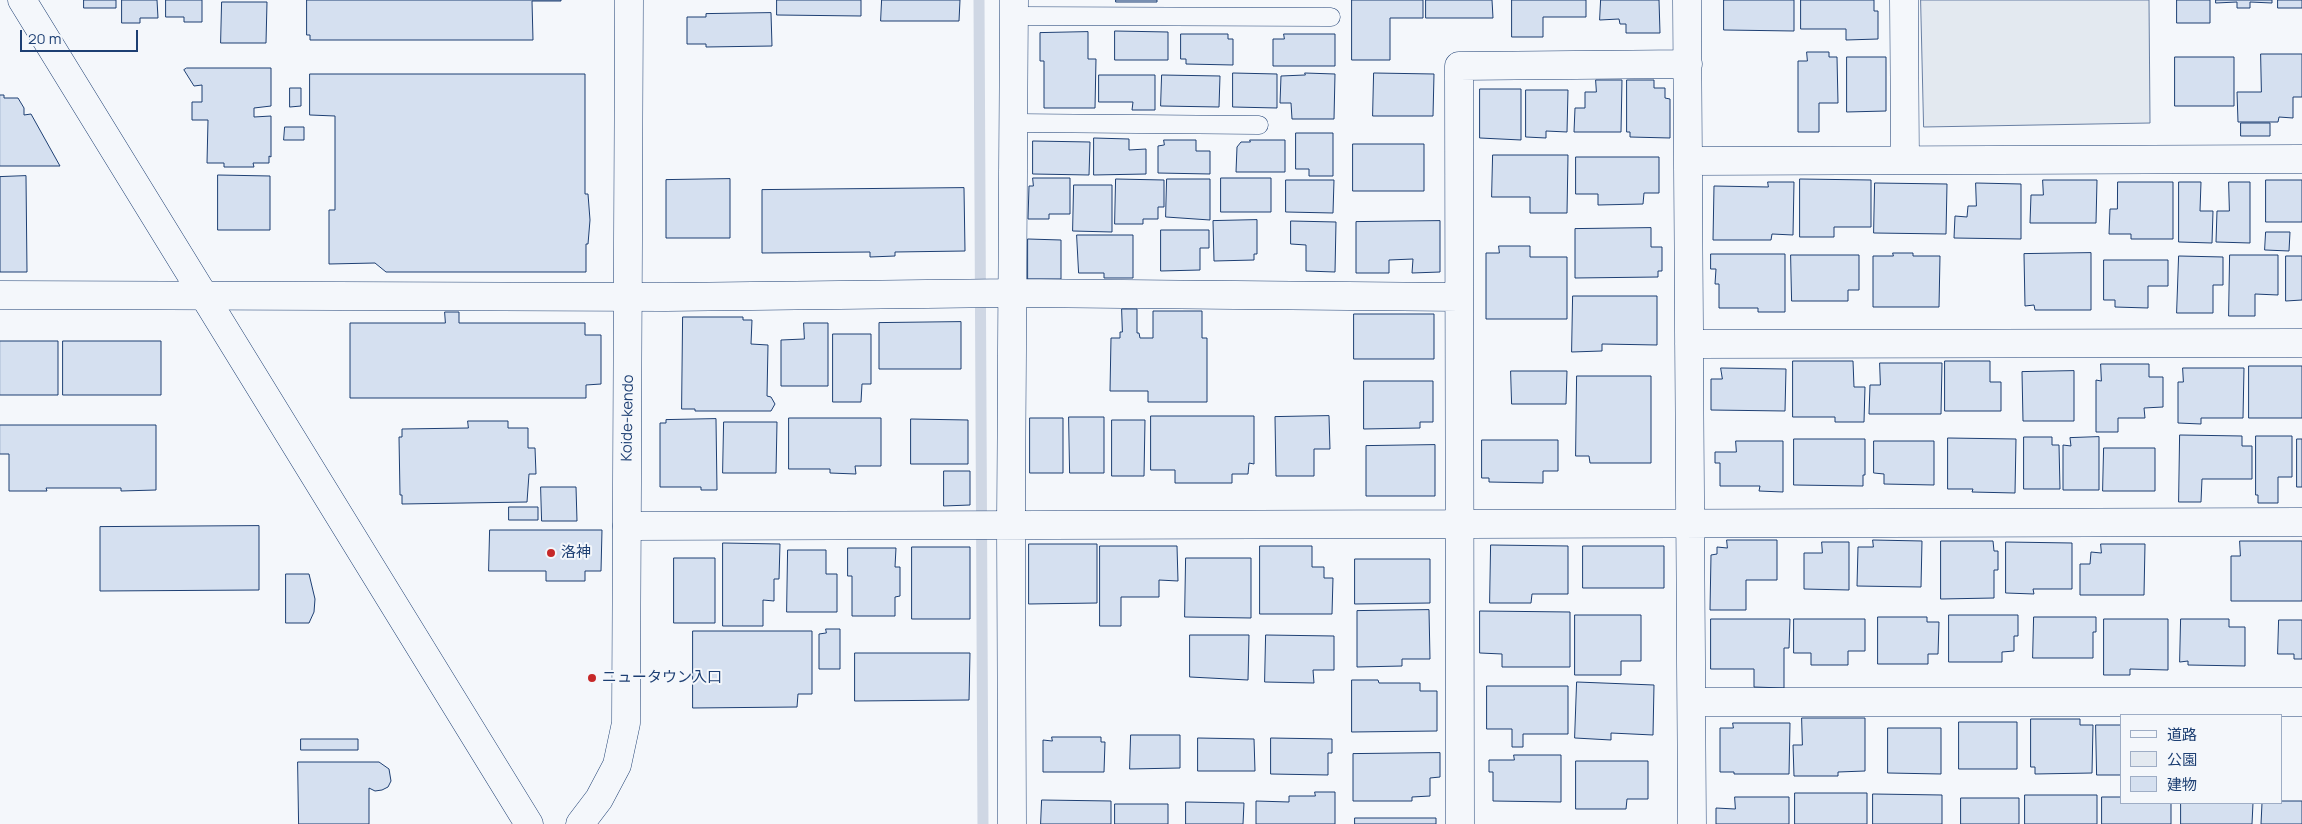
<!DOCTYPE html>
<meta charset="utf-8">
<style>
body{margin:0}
#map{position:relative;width:2302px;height:824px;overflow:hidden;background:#f4f7fb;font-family:Manrope,"Noto Sans JP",sans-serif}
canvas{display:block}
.legend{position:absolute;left:2120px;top:714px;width:162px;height:90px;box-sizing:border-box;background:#f4f7fb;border:1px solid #9eadc5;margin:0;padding:6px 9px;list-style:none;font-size:15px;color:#1d3f73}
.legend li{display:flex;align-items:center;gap:10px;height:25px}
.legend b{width:25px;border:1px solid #9eadc5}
.scale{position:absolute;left:20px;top:30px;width:118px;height:22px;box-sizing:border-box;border:2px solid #1d3f73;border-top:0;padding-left:6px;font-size:15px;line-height:18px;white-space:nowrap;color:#1d3f73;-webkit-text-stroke:4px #f4f7fb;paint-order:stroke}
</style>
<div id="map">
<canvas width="2302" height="824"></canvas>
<ul class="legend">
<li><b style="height:6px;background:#f4f7fb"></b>道路</li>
<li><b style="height:14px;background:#e3e9f0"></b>公園</li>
<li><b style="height:14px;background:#d5e0f0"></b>建物</li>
</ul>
<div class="scale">20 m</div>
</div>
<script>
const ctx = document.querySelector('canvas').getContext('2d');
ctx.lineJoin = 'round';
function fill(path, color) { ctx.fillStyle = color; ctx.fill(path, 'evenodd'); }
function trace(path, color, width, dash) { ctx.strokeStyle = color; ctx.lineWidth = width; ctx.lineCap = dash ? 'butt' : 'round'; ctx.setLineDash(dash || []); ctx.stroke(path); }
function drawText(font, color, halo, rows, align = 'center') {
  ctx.font = font + ' Manrope,"Noto Sans JP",sans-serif'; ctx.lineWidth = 4; ctx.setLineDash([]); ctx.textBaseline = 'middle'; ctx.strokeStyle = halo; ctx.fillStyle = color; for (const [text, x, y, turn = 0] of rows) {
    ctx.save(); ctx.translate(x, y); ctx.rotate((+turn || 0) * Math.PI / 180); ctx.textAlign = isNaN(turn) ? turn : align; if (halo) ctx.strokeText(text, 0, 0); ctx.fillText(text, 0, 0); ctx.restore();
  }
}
const green = new Path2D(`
 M 1921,0 L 2149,0 L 2150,123 L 1924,127 Z`);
fill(green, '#e3e9f0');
trace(green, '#687fa3', 1);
trace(new Path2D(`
 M 979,0 L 983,824`), '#cfd7e4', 11);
const building = new Path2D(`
 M 84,0 L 116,0 L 116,8 L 84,8 Z
 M 122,0 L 157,0 L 158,18 L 140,18 L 140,23 L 122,23 Z
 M 166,0 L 202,0 L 202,22 L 184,22 L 184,17 L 166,17 Z
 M 307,0 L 561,0 L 561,1 L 532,1 L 533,40 L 310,40 L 310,35 L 307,35 Z
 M 777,0 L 861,0 L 861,16 L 777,15 Z
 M 882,0 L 960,0 L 959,21 L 881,21 Z
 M 1116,0 L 1157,0 L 1157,2 L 1116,2 Z
 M 1352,0 L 1423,0 L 1423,18 L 1390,18 L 1390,60 L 1352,60 Z
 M 1426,0 L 1492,0 L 1493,18 L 1426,18 Z
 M 1512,0 L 1586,0 L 1586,17 L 1543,17 L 1543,37 L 1512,37 Z
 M 1601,0 L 1659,0 L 1660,33 L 1626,33 L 1626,24 L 1620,24 L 1619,19 L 1600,20 Z
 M 1724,0 L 1794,0 L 1794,31 L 1724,30 Z
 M 1801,0 L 1874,0 L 1874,11 L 1878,11 L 1878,39 L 1846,40 L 1846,29 L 1801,29 Z
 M 2177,0 L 2210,0 L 2210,23 L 2177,23 Z
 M 2216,0 L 2272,0 L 2272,3 L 2250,2 L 2250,8 L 2237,8 L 2237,2 L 2216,3 Z
 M 2278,0 L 2302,0 L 2302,8 L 2278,8 Z
 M 222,2 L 267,2 L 266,43 L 221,43 Z
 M 771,13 L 772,46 L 706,47 L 706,44 L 687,44 L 687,17 L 706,17 L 706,14 Z
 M 1115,31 L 1168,32 L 1168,60 L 1115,60 Z
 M 1088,32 L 1088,59 L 1096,59 L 1095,108 L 1044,108 L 1044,61 L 1040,61 L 1040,33 Z
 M 1181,34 L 1228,34 L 1228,39 L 1233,39 L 1233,65 L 1186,64 L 1186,59 L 1181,59 Z
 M 1284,34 L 1335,34 L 1335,66 L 1273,66 L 1273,39 L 1284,39 Z
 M 1807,52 L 1829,52 L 1829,57 L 1837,57 L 1838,103 L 1819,103 L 1819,132 L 1798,132 L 1798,61 L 1807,61 Z
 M 2261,54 L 2302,54 L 2302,97 L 2293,97 L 2293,118 L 2279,117 L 2278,122 L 2238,122 L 2237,92 L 2261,92 Z
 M 1847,57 L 1886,57 L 1886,111 L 1847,112 Z
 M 2175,57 L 2234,57 L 2234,106 L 2175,106 Z
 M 187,68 L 271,68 L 271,106 L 254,108 L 254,117 L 271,116 L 271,157 L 269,156 L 269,163 L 253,163 L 254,167 L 224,167 L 224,163 L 207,163 L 208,120 L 192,120 L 192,102 L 202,102 L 202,85 L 194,86 L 184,70 Z
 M 1233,73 L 1277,74 L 1277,108 L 1233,107 Z
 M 1305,73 L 1335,74 L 1334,119 L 1292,119 L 1291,103 L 1280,103 L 1281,76 L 1305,75 Z
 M 1374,73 L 1434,74 L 1433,116 L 1373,116 Z
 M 310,74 L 585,74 L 585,194 L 588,194 L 590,220 L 588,244 L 586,244 L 586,272 L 386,272 L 375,263 L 329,264 L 329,210 L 335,210 L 335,116 L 310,115 Z
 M 1099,75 L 1155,75 L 1155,110 L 1132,110 L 1133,102 L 1099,102 Z
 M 1162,75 L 1220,76 L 1219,107 L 1161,106 Z
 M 1596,80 L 1622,80 L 1621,132 L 1574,132 L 1575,108 L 1585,108 L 1585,92 L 1596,92 Z
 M 1627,80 L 1654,80 L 1654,88 L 1665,88 L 1665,98 L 1670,99 L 1670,138 L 1630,137 L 1630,132 L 1627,132 Z
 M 290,88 L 301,88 L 301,106 L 290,107 Z
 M 1480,89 L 1521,89 L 1521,140 L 1480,138 Z
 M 1526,90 L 1568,90 L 1567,132 L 1546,131 L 1546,138 L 1526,137 Z
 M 0,95 L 4,95 L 4,98 L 18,98 L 24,108 L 24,115 L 31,114 L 60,166 L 0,166 Z
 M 2241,123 L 2270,123 L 2270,136 L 2241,136 Z
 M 285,127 L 304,127 L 304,140 L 284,140 Z
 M 1296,133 L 1333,133 L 1333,176 L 1309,176 L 1309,169 L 1296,169 Z
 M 1094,138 L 1129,139 L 1129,150 L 1146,149 L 1146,174 L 1094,175 Z
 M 1164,140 L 1196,140 L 1196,151 L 1210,151 L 1210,174 L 1158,173 L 1158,146 L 1164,145 Z
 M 1250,140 L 1285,140 L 1285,172 L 1236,172 L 1237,147 L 1241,142 L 1250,142 Z
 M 1033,141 L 1090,142 L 1089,175 L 1033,174 Z
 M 1353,144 L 1424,144 L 1424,191 L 1353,191 Z
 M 1493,155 L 1568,155 L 1567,213 L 1530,213 L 1530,197 L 1492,197 Z
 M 1576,157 L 1659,157 L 1659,193 L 1644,193 L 1643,204 L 1598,205 L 1598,194 L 1576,194 Z
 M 218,175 L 270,176 L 270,230 L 218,230 Z
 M 26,176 L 27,272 L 0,272 L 0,177 Z
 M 1033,178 L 1070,178 L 1070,214 L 1049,214 L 1049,219 L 1028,219 L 1029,186 L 1033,186 Z
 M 1221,178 L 1271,178 L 1271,212 L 1221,212 Z
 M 730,179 L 730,238 L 666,238 L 666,180 Z
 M 1116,179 L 1164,180 L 1164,207 L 1158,207 L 1158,219 L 1143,219 L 1143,224 L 1115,224 Z
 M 1167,179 L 1210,179 L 1210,220 L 1166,217 Z
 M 1800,179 L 1871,180 L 1871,227 L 1834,227 L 1834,237 L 1800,237 Z
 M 1286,180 L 1334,180 L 1333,213 L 1286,212 Z
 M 2043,180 L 2097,180 L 2096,223 L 2030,223 L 2031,195 L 2043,195 Z
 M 2266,180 L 2302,180 L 2302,222 L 2266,222 Z
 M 1768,182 L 1794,182 L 1793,235 L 1772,234 L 1771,240 L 1713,240 L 1714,186 L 1768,187 Z
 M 2118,182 L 2173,182 L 2173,239 L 2131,239 L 2131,234 L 2109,234 L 2110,209 L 2117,209 Z
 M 2179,182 L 2201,182 L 2200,211 L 2213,211 L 2212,243 L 2179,242 Z
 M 2229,182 L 2250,182 L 2250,243 L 2216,242 L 2217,211 L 2229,211 Z
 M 1875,183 L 1947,184 L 1946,234 L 1874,233 Z
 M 1976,183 L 2021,184 L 2021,239 L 1954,238 L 1955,216 L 1967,217 L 1968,206 L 1976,206 Z
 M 1074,185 L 1112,185 L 1112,232 L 1073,231 Z
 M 964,188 L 965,251 L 895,252 L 895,256 L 870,257 L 870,252 L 762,253 L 762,190 Z
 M 1257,220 L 1257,254 L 1254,254 L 1254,260 L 1214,261 L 1213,221 Z
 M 1291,221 L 1336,222 L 1335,272 L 1306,271 L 1306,245 L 1291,244 Z
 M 1440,221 L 1440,272 L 1412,273 L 1413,259 L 1389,260 L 1389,273 L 1356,273 L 1356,222 Z
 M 1651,228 L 1651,247 L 1662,247 L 1662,271 L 1658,271 L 1658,277 L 1575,278 L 1575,229 Z
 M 1161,230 L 1209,230 L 1209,248 L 1200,248 L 1200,270 L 1161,271 Z
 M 2266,232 L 2290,232 L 2289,251 L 2265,250 Z
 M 1077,235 L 1133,235 L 1133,278 L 1104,278 L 1104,273 L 1079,273 Z
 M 1028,239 L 1061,240 L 1061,279 L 1028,279 Z
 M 1499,246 L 1530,246 L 1530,257 L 1567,257 L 1567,319 L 1486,319 L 1486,253 L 1499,253 Z
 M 1893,253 L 1913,253 L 1913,256 L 1940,256 L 1939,307 L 1873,307 L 1873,256 L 1893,256 Z
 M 2091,253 L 2091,310 L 2035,310 L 2034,305 L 2025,306 L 2024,254 Z
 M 1711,254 L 1785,254 L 1785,312 L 1758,312 L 1758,308 L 1719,308 L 1719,284 L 1715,284 L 1716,269 L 1711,269 Z
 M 1791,255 L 1859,255 L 1859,290 L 1848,290 L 1848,301 L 1792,301 Z
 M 2230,255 L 2278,255 L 2278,295 L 2255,294 L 2255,316 L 2229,316 Z
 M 2179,256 L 2223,257 L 2223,285 L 2213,285 L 2213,313 L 2177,313 Z
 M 2286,256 L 2302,256 L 2302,300 L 2286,301 Z
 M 2104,260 L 2168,260 L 2168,286 L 2148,286 L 2148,308 L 2115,307 L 2115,300 L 2104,300 Z
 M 1573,296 L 1657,296 L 1657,345 L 1602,344 L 1602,351 L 1572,352 Z
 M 1122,309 L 1137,309 L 1137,333 L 1139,333 L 1140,338 L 1153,338 L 1153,311 L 1202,311 L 1202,338 L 1207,338 L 1207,402 L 1148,402 L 1148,391 L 1110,391 L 1111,338 L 1120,338 L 1120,332 L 1122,332 Z
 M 445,312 L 459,312 L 459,323 L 585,323 L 585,335 L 601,335 L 601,384 L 586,385 L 586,398 L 350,398 L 350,323 L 445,323 Z
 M 1354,314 L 1434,314 L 1434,359 L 1354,359 Z
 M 683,317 L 743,317 L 743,320 L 752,320 L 751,344 L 768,345 L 767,396 L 771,397 L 775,404 L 771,411 L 695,411 L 695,409 L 682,409 Z
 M 961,322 L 961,369 L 879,369 L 879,323 Z
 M 804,323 L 828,323 L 828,386 L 781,386 L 781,340 L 804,339 Z
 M 833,334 L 871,334 L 871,384 L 862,384 L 861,402 L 833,402 Z
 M 0,341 L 58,341 L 58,395 L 0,395 Z
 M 63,341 L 161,341 L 161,395 L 63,395 Z
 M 1793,361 L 1853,361 L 1854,387 L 1865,387 L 1864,422 L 1835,422 L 1835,417 L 1793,417 Z
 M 1945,361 L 1990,361 L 1990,382 L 2001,382 L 2001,411 L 1945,411 Z
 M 1880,363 L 1942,363 L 1941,414 L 1869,414 L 1870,385 L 1880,385 Z
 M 2101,364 L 2149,364 L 2149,377 L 2163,377 L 2163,407 L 2144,408 L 2145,418 L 2118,418 L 2118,432 L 2096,432 L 2096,380 L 2101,381 Z
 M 2249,366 L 2302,366 L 2302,418 L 2249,418 Z
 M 1721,368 L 1786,369 L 1785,411 L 1711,410 L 1711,379 L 1722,379 Z
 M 2183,368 L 2244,368 L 2243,418 L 2201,418 L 2201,424 L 2178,423 L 2178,382 L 2183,382 Z
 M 1511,371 L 1567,371 L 1566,404 L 1512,404 Z
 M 2074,371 L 2074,421 L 2023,421 L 2022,372 Z
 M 1577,376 L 1651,376 L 1651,463 L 1590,463 L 1589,456 L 1576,456 Z
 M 1364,381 L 1433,381 L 1433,422 L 1420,422 L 1420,428 L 1364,429 Z
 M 1151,416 L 1254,416 L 1254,464 L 1249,463 L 1248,474 L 1232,474 L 1232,483 L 1175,483 L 1175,470 L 1151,470 Z
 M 1329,416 L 1330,449 L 1314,449 L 1314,476 L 1276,476 L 1275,417 Z
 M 1069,417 L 1104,417 L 1104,473 L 1070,473 Z
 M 789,418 L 881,418 L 881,466 L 855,466 L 856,474 L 830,473 L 830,469 L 789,469 Z
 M 1030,418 L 1063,418 L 1063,473 L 1030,473 Z
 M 716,419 L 717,490 L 701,490 L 701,487 L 660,487 L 660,423 L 666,423 L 666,420 Z
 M 911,419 L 968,420 L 968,464 L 911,464 Z
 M 1112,420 L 1145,420 L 1144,476 L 1112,476 Z
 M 468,421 L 508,421 L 508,428 L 528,428 L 528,448 L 535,448 L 536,474 L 529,474 L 527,502 L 402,504 L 402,495 L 400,495 L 399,437 L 402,437 L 402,429 L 468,428 Z
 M 724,422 L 777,422 L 776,473 L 723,473 Z
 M 0,425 L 156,425 L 156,490 L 121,491 L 121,488 L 46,488 L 47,491 L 9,491 L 9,454 L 0,454 Z
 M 2180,435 L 2242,436 L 2242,446 L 2252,446 L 2252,479 L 2202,479 L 2201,502 L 2179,502 Z
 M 2256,436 L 2292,436 L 2292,477 L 2278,477 L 2278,503 L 2258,503 L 2258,495 L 2256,495 Z
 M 2024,437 L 2052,437 L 2052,445 L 2059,445 L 2060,489 L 2024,489 Z
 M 2099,437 L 2099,490 L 2063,490 L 2063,445 L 2071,446 L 2070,438 Z
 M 1948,438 L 2016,439 L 2015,493 L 1972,492 L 1973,489 L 1948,489 Z
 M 1794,439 L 1865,439 L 1865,475 L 1863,475 L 1863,486 L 1794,485 Z
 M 2297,439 L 2302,439 L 2302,487 L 2297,487 Z
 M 1482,440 L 1558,440 L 1558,471 L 1543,471 L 1543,483 L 1489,482 L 1489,478 L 1482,478 Z
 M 1736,441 L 1783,441 L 1783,492 L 1759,491 L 1760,486 L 1720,486 L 1720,463 L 1715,463 L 1715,452 L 1736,452 Z
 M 1874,441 L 1934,441 L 1934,485 L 1884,484 L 1884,474 L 1874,473 Z
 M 1435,445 L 1435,496 L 1366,496 L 1366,446 Z
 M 2104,448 L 2155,448 L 2155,491 L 2103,491 Z
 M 944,471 L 970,471 L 970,505 L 944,506 Z
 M 541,487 L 576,487 L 577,521 L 542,521 Z
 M 509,507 L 538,507 L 538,520 L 509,520 Z
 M 259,526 L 259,590 L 100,591 L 100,527 Z
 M 490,530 L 602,530 L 601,571 L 585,571 L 585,581 L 546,581 L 546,571 L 489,571 Z
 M 1727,540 L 1777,540 L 1777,580 L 1746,580 L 1746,610 L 1710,610 L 1711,555 L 1717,554 L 1717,547 L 1727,548 Z
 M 1873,540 L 1922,541 L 1921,587 L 1857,586 L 1858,547 L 1873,547 Z
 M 1941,541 L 1993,541 L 1994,551 L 1998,551 L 1998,570 L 1994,570 L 1994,598 L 1941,599 Z
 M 2240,541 L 2302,541 L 2302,601 L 2231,601 L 2231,556 L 2240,556 Z
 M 1822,542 L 1849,542 L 1849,590 L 1804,589 L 1804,553 L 1822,553 Z
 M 2006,542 L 2072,543 L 2072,589 L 2033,589 L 2034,594 L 2006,593 Z
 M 723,543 L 780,544 L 779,579 L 774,579 L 774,601 L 763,600 L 763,626 L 723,626 Z
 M 1029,544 L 1097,544 L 1097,603 L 1029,604 Z
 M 2101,544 L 2145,544 L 2144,595 L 2080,595 L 2080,564 L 2090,564 L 2091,552 L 2101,553 Z
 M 1491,545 L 1568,546 L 1568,594 L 1532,594 L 1531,603 L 1490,603 Z
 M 1100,546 L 1177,546 L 1178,581 L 1159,580 L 1159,597 L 1121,597 L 1121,626 L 1100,626 Z
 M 1260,546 L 1312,546 L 1312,567 L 1324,567 L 1324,578 L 1333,578 L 1332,614 L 1260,614 Z
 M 1583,546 L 1664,546 L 1664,588 L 1583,588 Z
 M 912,547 L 970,547 L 970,619 L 912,619 Z
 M 848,548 L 896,548 L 895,567 L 900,567 L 900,596 L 895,597 L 895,616 L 852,616 L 852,576 L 848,576 Z
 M 788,550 L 826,550 L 826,574 L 837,574 L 837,612 L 787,612 Z
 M 674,558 L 715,558 L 715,623 L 674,623 Z
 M 1186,558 L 1251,558 L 1251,618 L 1185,617 Z
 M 1355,559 L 1430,559 L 1430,603 L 1355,604 Z
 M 286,574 L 309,574 L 315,599 L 314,612 L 309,623 L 286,623 Z
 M 1429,610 L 1430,659 L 1402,659 L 1402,666 L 1357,667 L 1357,611 Z
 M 1480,611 L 1570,612 L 1570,667 L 1502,667 L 1502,654 L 1480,653 Z
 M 1575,615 L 1641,615 L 1641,661 L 1621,661 L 1621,675 L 1575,675 Z
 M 1949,615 L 2018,615 L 2018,636 L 2014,636 L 2014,651 L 2002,652 L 2002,662 L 1949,662 Z
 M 1878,617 L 1927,617 L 1927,622 L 1939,622 L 1938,654 L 1928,654 L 1928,664 L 1878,664 Z
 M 2034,617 L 2096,617 L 2096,632 L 2093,632 L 2093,658 L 2033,658 Z
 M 1711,619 L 1790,619 L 1789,648 L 1784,648 L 1784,688 L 1754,687 L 1754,669 L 1711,669 Z
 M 1794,619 L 1865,619 L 1865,651 L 1848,651 L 1848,665 L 1811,665 L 1811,653 L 1794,653 Z
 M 2104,619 L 2168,619 L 2168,670 L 2130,669 L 2130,675 L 2104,675 Z
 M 2181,619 L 2229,619 L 2229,627 L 2245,627 L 2245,666 L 2188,665 L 2188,661 L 2180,662 Z
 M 2279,620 L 2302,620 L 2302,659 L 2294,659 L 2294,654 L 2278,654 Z
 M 826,629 L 840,629 L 840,669 L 819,669 L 819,634 L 826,633 Z
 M 693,631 L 812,631 L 812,694 L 798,694 L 797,707 L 693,708 Z
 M 1190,635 L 1249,635 L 1248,680 L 1190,677 Z
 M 1266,635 L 1334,636 L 1334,670 L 1313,670 L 1314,683 L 1265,682 Z
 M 855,653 L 970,653 L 969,700 L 855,701 Z
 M 1352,680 L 1378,680 L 1379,683 L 1420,683 L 1420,691 L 1437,691 L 1437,731 L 1352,732 Z
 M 1577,682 L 1654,685 L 1653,735 L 1611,733 L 1611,740 L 1575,738 Z
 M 1487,686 L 1568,686 L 1568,734 L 1523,734 L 1523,747 L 1512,747 L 1512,729 L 1487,729 Z
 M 1802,718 L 1865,718 L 1865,771 L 1838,772 L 1838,776 L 1794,776 L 1793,745 L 1802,745 Z
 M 2031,719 L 2080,719 L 2080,725 L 2093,725 L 2092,773 L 2035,774 L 2035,767 L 2031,767 Z
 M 1959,722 L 2017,722 L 2017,769 L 1959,769 Z
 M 1733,723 L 1790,723 L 1789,774 L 1734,774 L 1734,772 L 1720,772 L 1720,728 L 1733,728 Z
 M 2096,725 L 2121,725 L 2121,775 L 2097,775 Z
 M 1888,728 L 1941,728 L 1941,774 L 1888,773 Z
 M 1131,735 L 1180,735 L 1180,768 L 1130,769 Z
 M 1052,737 L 1101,737 L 1101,742 L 1105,742 L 1104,772 L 1043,772 L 1043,740 L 1052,741 Z
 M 1198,738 L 1254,739 L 1255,771 L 1198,771 Z
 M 1271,738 L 1332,739 L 1332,753 L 1328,753 L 1328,775 L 1271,774 Z
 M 301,739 L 358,739 L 358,750 L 301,750 Z
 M 1440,753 L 1440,777 L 1430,778 L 1430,796 L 1412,797 L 1412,801 L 1353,801 L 1353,754 Z
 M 1514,755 L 1561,755 L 1561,802 L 1493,801 L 1493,772 L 1489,772 L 1489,760 L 1514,760 Z
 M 1576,761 L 1648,761 L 1648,799 L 1627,799 L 1626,809 L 1576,809 Z
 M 298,762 L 379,762 L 389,769 L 391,781 L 388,787 L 382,790 L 375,791 L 369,788 L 369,824 L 299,824 Z
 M 1315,792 L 1335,792 L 1335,824 L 1256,824 L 1256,801 L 1289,802 L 1289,796 L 1315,796 Z
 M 1795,793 L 1867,793 L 1867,824 L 1795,824 Z
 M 1873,794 L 1942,795 L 1942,824 L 1873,824 Z
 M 2025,795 L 2097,795 L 2097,824 L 2025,824 Z
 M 1735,797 L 1789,797 L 1789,824 L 1716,824 L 1716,808 L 1735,809 Z
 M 2102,797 L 2121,797 L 2121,803 L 2171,803 L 2171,824 L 2102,824 Z
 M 1961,798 L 2019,798 L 2019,824 L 1961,824 Z
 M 1042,800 L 1111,801 L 1111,824 L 1041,824 Z
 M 2281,801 L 2302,801 L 2302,824 L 2261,824 L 2262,803 L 2281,803 Z
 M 1186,802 L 1244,803 L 1243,824 L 1186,824 Z
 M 2181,803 L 2253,803 L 2252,824 L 2181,824 Z
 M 1115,804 L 1168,804 L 1168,824 L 1115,824 Z
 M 1355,818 L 1436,818 L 1436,824 L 1355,824 Z`);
fill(building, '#d5e0f0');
trace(building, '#1d3f73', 1);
const service = new Path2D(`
 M 1014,16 L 1331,17
 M 1014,123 L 1259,125`);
const minor = new Path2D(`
 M 1687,0 L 1692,824
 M 1904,0 L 1905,160
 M 1689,161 L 2302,159
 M 0,295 L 666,297 L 1012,293 L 1459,297
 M 1689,344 L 2302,343
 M 627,526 L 2302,522
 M 1692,702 L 2302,702
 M 1012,824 L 1011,525 L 1014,0
 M 1460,824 L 1459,66 L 1688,64`);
const tertiary = new Path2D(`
 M 22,0 L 529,824`);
const secondary = new Path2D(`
 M 580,824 L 599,799 L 617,765 L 626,723 L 629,0`);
trace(service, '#1d3f73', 19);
trace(minor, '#1d3f73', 29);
trace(tertiary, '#1d3f73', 29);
trace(secondary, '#1d3f73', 29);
trace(service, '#f4f7fb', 18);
trace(minor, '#f4f7fb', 28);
trace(tertiary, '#f4f7fb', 28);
trace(secondary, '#f4f7fb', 28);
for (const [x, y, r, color] of [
 [551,553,5,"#c62828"],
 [592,678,5,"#c62828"]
]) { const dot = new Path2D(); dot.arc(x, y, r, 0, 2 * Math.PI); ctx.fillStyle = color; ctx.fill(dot); trace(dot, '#f4f7fb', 2); }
drawText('15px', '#1d3f73', '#f4f7fb', [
 ["Koide-kendo",628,418,-89]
]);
drawText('15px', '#1d3f73', '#f4f7fb', [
 ["洛神",561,553],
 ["ニュータウン入口",602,678]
], 'left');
</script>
